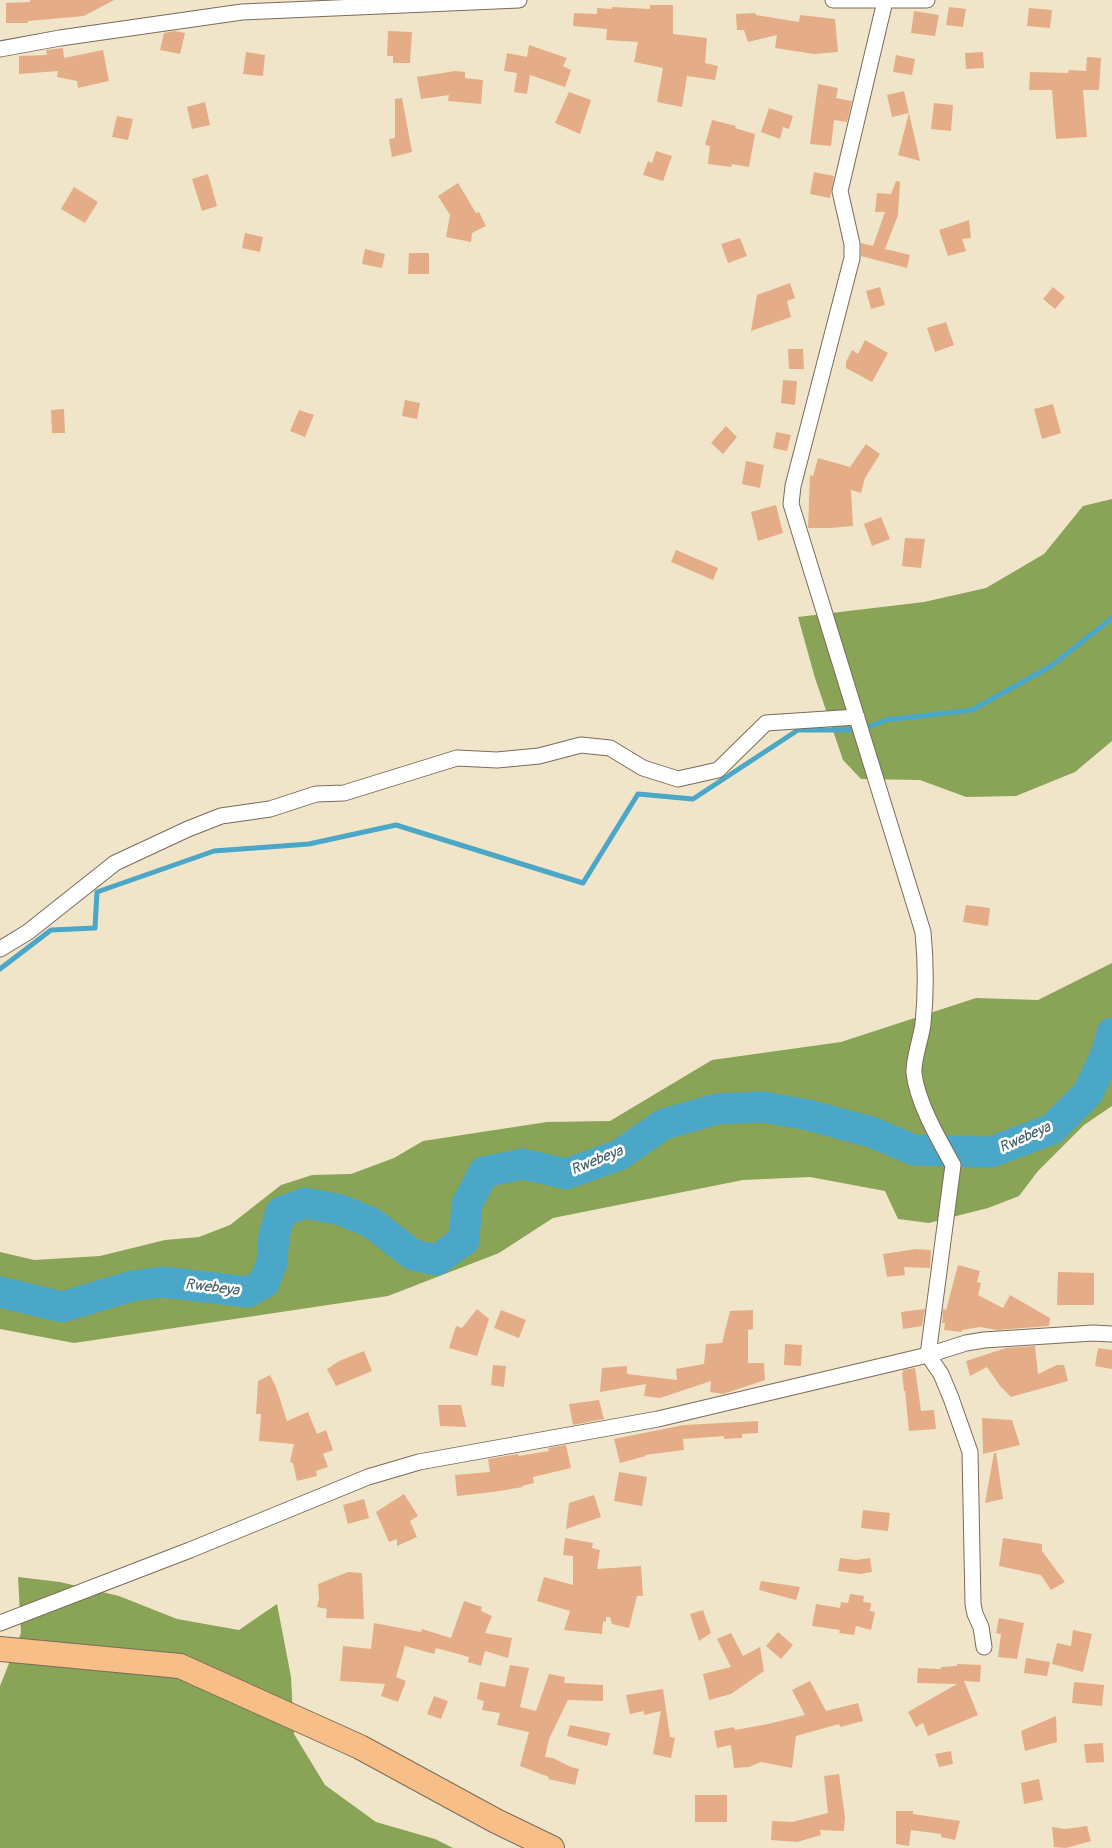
<!DOCTYPE html>
<style>
body{margin:0}
canvas{display:block;background:#f0e5c9}
</style>
<canvas width="1112" height="1848"></canvas>
<script>
const ctx = document.querySelector('canvas').getContext('2d');
ctx.lineJoin = 'round';
function fill(path, color) { ctx.fillStyle = color; ctx.fill(path, 'evenodd'); }
function trace(path, color, width, dash) { ctx.strokeStyle = color; ctx.lineWidth = width; ctx.lineCap = dash ? 'butt' : 'round'; ctx.setLineDash(dash || []); ctx.stroke(path); }
function drawText(font, color, halo, rows, align = 'center') {
  ctx.font = font + ' Pangolin,sans-serif'; ctx.lineWidth = 5; ctx.setLineDash([]); ctx.textBaseline = 'middle'; ctx.strokeStyle = halo; ctx.fillStyle = color; for (const [text, x, y, turn = 0] of rows) {
    ctx.save(); ctx.translate(x, y); ctx.rotate((+turn || 0) * Math.PI / 180); ctx.textAlign = isNaN(turn) ? turn : align; if (halo) ctx.strokeText(text, 0, 0); ctx.fillText(text, 0, 0); ctx.restore();
  }
}
fill(new Path2D(`
 M 1112,499 L 1112,741 L 1075,772 L 1016,796 L 966,797 L 920,780 L 861,779 L 843,760 L 815,678 L 798,617 L 924,602 L 986,588 L 1044,554 L 1083,506 Z
 M 1112,963 L 1112,1106 L 1084,1125 L 1038,1171 L 1019,1196 L 988,1208 L 929,1223 L 898,1219 L 885,1191 L 810,1177 L 743,1180 L 553,1218 L 499,1253 L 388,1296 L 74,1343 L 0,1329 L 0,1252 L 34,1260 L 100,1256 L 165,1240 L 199,1237 L 230,1225 L 281,1185 L 312,1175 L 351,1174 L 394,1158 L 423,1141 L 547,1122 L 610,1121 L 712,1060 L 841,1042 L 976,998 L 1038,1000 Z
 M 18,1577 L 60,1582 L 119,1596 L 177,1619 L 239,1630 L 277,1604 L 291,1677 L 294,1734 L 325,1785 L 376,1822 L 435,1839 L 453,1848 L 0,1848 L 0,1686 L 21,1633 Z`), '#89a456');
trace(new Path2D(`
 M 0,969 L 51,930 L 95,928 L 97,892 L 214,851 L 309,844 L 396,825 L 583,883 L 638,794 L 693,799 L 798,730 L 861,730 L 886,720 L 972,710 L 1051,666 L 1112,618`), '#4aa7c8', 5);
trace(new Path2D(`
 M 0,1292 L 62,1307 L 132,1286 L 163,1282 L 248,1292 L 264,1283 L 272,1262 L 274,1235 L 281,1212 L 305,1203 L 341,1210 L 372,1223 L 413,1255 L 437,1260 L 464,1240 L 467,1204 L 484,1172 L 523,1164 L 566,1174 L 619,1155 L 664,1124 L 717,1109 L 763,1107 L 808,1115 L 871,1132 L 914,1150 L 991,1152 L 1052,1129 L 1088,1093 L 1107,1052 L 1112,1033`), '#4aa7c8', 31);
fill(new Path2D(`
 M 30,0 L 114,0 L 84,16 L 28,21 L 28,23 L 6,23 L 6,3 L 30,2 Z
 M 650,5 L 673,5 L 673,34 L 707,38 L 705,63 L 718,66 L 715,80 L 687,76 L 682,107 L 657,102 L 663,68 L 634,62 L 638,42 L 606,40 L 607,29 L 573,26 L 574,13 L 597,14 L 597,8 L 612,9 L 612,7 L 650,9 Z
 M 949,7 L 966,9 L 963,27 L 946,25 Z
 M 1029,8 L 1052,10 L 1050,28 L 1027,26 Z
 M 914,11 L 939,15 L 935,36 L 911,33 Z
 M 755,13 L 756,15 L 799,22 L 800,15 L 835,19 L 838,52 L 814,54 L 775,48 L 777,35 L 748,42 L 744,30 L 737,30 L 736,14 Z
 M 175,31 L 185,33 L 180,54 L 160,50 L 164,33 Z
 M 388,31 L 412,32 L 410,63 L 393,63 L 393,56 L 387,56 Z
 M 529,45 L 567,58 L 563,66 L 571,70 L 565,87 L 530,75 L 527,94 L 514,92 L 517,73 L 504,71 L 507,53 L 527,57 Z
 M 63,48 L 64,58 L 103,50 L 109,81 L 78,88 L 77,81 L 57,77 L 58,71 L 19,74 L 19,56 L 47,55 L 46,50 Z
 M 246,52 L 265,55 L 263,76 L 243,74 Z
 M 983,52 L 984,68 L 966,69 L 965,53 Z
 M 896,55 L 915,59 L 912,75 L 893,72 Z
 M 1087,57 L 1101,58 L 1099,90 L 1083,90 L 1087,137 L 1056,139 L 1052,90 L 1029,90 L 1030,72 L 1068,73 L 1069,70 L 1086,71 Z
 M 455,71 L 465,72 L 465,78 L 483,80 L 481,104 L 448,101 L 449,95 L 421,99 L 417,77 Z
 M 818,84 L 838,88 L 836,98 L 852,101 L 847,122 L 834,120 L 831,146 L 810,144 Z
 M 904,91 L 909,113 L 892,117 L 887,95 Z
 M 569,92 L 591,100 L 580,134 L 555,123 Z
 M 402,98 L 412,152 L 392,157 L 389,139 L 395,138 L 395,99 Z
 M 205,102 L 210,125 L 192,129 L 187,107 Z
 M 934,103 L 953,105 L 951,131 L 931,129 Z
 M 769,108 L 793,116 L 789,129 L 783,127 L 780,139 L 761,132 Z
 M 909,113 L 920,161 L 898,155 Z
 M 117,116 L 133,119 L 128,140 L 112,137 Z
 M 712,120 L 736,126 L 735,128 L 755,134 L 749,167 L 732,164 L 731,167 L 708,164 L 710,146 L 705,145 Z
 M 656,151 L 672,156 L 663,181 L 643,175 L 648,161 L 652,163 Z
 M 814,172 L 834,176 L 830,198 L 810,194 Z
 M 208,174 L 217,206 L 202,211 L 192,179 Z
 M 896,181 L 900,182 L 898,215 L 885,249 L 910,255 L 907,268 L 861,256 L 861,243 L 873,246 L 885,212 L 875,212 L 877,193 L 891,194 Z
 M 458,183 L 476,213 L 479,212 L 486,226 L 472,233 L 471,242 L 446,237 L 450,215 L 438,196 Z
 M 74,187 L 98,202 L 85,223 L 61,209 Z
 M 969,220 L 971,238 L 962,239 L 966,251 L 948,256 L 939,230 Z
 M 245,233 L 263,237 L 260,252 L 242,248 Z
 M 740,238 L 747,256 L 728,263 L 721,244 Z
 M 365,249 L 385,254 L 382,268 L 362,264 Z
 M 409,253 L 429,253 L 429,274 L 408,274 Z
 M 790,283 L 795,298 L 787,301 L 791,317 L 751,331 L 757,295 Z
 M 880,287 L 885,305 L 871,309 L 866,291 Z
 M 1053,287 L 1065,297 L 1055,309 L 1043,299 Z
 M 946,322 L 954,345 L 935,352 L 927,328 Z
 M 865,340 L 888,353 L 872,382 L 846,368 L 846,362 L 852,350 L 858,354 Z
 M 788,349 L 803,349 L 804,369 L 789,369 Z
 M 783,380 L 797,381 L 795,405 L 781,403 Z
 M 405,400 L 420,403 L 417,419 L 402,416 Z
 M 1053,404 L 1061,433 L 1042,439 L 1034,409 Z
 M 64,409 L 65,433 L 52,433 L 51,410 Z
 M 299,410 L 314,415 L 305,437 L 290,431 Z
 M 726,426 L 737,437 L 723,454 L 711,443 Z
 M 776,432 L 791,435 L 787,451 L 773,448 Z
 M 866,444 L 880,454 L 865,478 L 861,493 L 851,490 L 853,526 L 830,528 L 808,528 L 810,475 L 813,476 L 818,458 L 850,467 Z
 M 746,461 L 764,465 L 760,488 L 742,484 Z
 M 776,505 L 783,533 L 758,541 L 751,512 Z
 M 881,517 L 890,539 L 872,546 L 864,524 Z
 M 905,538 L 925,539 L 921,568 L 902,566 Z
 M 676,550 L 718,568 L 713,580 L 671,562 Z
 M 966,905 L 990,908 L 988,926 L 963,922 Z
 M 916,1249 L 931,1250 L 930,1268 L 904,1267 L 905,1275 L 887,1277 L 883,1254 Z
 M 958,1265 L 980,1271 L 977,1282 L 981,1283 L 978,1295 L 1003,1308 L 1010,1295 L 1050,1318 L 1049,1326 L 997,1330 L 980,1327 L 962,1330 L 962,1332 L 944,1330 L 945,1323 L 942,1323 L 943,1309 L 946,1310 Z
 M 1058,1272 L 1094,1273 L 1094,1305 L 1057,1305 Z
 M 477,1309 L 489,1319 L 477,1356 L 449,1348 L 456,1326 L 462,1328 Z
 M 925,1309 L 922,1326 L 903,1329 L 901,1312 Z
 M 501,1310 L 526,1320 L 519,1338 L 494,1328 Z
 M 753,1310 L 753,1329 L 748,1330 L 748,1363 L 764,1363 L 765,1380 L 723,1394 L 710,1392 L 711,1381 L 660,1398 L 644,1396 L 646,1384 L 600,1392 L 602,1368 L 627,1366 L 627,1374 L 677,1380 L 676,1369 L 704,1364 L 706,1344 L 722,1343 L 730,1311 Z
 M 785,1344 L 802,1345 L 801,1366 L 784,1365 Z
 M 1035,1346 L 1038,1374 L 1057,1365 L 1064,1365 L 1068,1381 L 1011,1397 L 1000,1386 L 987,1367 L 970,1376 L 966,1361 L 1006,1348 Z
 M 1098,1348 L 1112,1350 L 1112,1369 L 1095,1366 Z
 M 364,1351 L 372,1371 L 336,1386 L 327,1369 L 339,1361 Z
 M 493,1365 L 506,1366 L 504,1387 L 491,1385 Z
 M 915,1368 L 921,1411 L 934,1410 L 936,1429 L 909,1431 L 905,1391 L 904,1391 L 902,1373 L 903,1373 L 903,1370 Z
 M 270,1375 L 276,1387 L 287,1421 L 308,1412 L 317,1434 L 326,1430 L 333,1450 L 323,1454 L 328,1467 L 316,1471 L 317,1476 L 297,1481 L 293,1463 L 290,1462 L 294,1444 L 259,1441 L 261,1414 L 256,1414 L 258,1381 Z
 M 599,1400 L 604,1419 L 573,1425 L 569,1404 Z
 M 438,1405 L 461,1405 L 466,1427 L 440,1426 Z
 M 982,1418 L 1012,1420 L 1020,1445 L 983,1454 Z
 M 758,1421 L 758,1433 L 742,1434 L 742,1438 L 724,1439 L 724,1436 L 683,1439 L 684,1450 L 645,1455 L 646,1456 L 620,1463 L 614,1439 L 684,1425 Z
 M 566,1445 L 571,1468 L 533,1477 L 534,1483 L 522,1486 L 523,1487 L 493,1492 L 457,1496 L 455,1475 L 490,1472 L 488,1459 L 518,1454 L 519,1456 L 549,1451 L 548,1448 Z
 M 994,1453 L 996,1453 L 1003,1499 L 985,1503 Z
 M 619,1472 L 647,1477 L 642,1506 L 614,1501 Z
 M 404,1494 L 418,1516 L 410,1521 L 417,1537 L 397,1546 L 397,1539 L 389,1542 L 376,1512 Z
 M 594,1495 L 601,1517 L 566,1529 L 569,1503 Z
 M 364,1499 L 369,1518 L 348,1524 L 343,1505 Z
 M 863,1510 L 890,1513 L 888,1531 L 861,1528 Z
 M 565,1538 L 593,1543 L 592,1548 L 600,1550 L 597,1569 L 641,1566 L 643,1596 L 637,1596 L 629,1628 L 612,1624 L 610,1617 L 606,1617 L 606,1622 L 603,1621 L 602,1634 L 564,1630 L 570,1611 L 537,1601 L 544,1577 L 573,1585 L 573,1556 L 563,1555 Z
 M 1003,1538 L 1042,1544 L 1042,1551 L 1065,1582 L 1051,1590 L 1041,1575 L 999,1566 Z
 M 840,1558 L 856,1560 L 870,1558 L 872,1572 L 860,1574 L 838,1571 Z
 M 348,1572 L 362,1573 L 364,1619 L 326,1618 L 327,1609 L 317,1607 L 319,1599 L 318,1584 Z
 M 761,1581 L 800,1587 L 796,1600 L 759,1590 Z
 M 850,1594 L 864,1596 L 863,1602 L 871,1603 L 870,1611 L 875,1612 L 871,1630 L 856,1626 L 854,1635 L 839,1633 L 840,1630 L 812,1626 L 816,1604 L 840,1608 L 841,1602 L 848,1603 Z
 M 464,1601 L 482,1607 L 481,1611 L 492,1616 L 485,1633 L 512,1638 L 508,1658 L 485,1651 L 481,1666 L 468,1662 L 469,1657 L 436,1648 L 434,1654 L 405,1646 L 396,1677 L 406,1681 L 398,1702 L 381,1696 L 385,1684 L 340,1681 L 343,1646 L 371,1649 L 374,1623 L 421,1632 L 422,1629 L 451,1638 Z
 M 703,1610 L 711,1633 L 699,1641 L 690,1614 Z
 M 999,1618 L 1024,1623 L 1017,1659 L 998,1657 L 1001,1634 L 996,1633 Z
 M 1073,1630 L 1092,1634 L 1083,1672 L 1052,1664 L 1057,1643 L 1071,1646 Z
 M 778,1632 L 793,1645 L 781,1659 L 766,1646 Z
 M 731,1633 L 743,1656 L 760,1647 L 764,1671 L 731,1694 L 709,1700 L 703,1674 L 731,1667 L 717,1639 Z
 M 1026,1658 L 1050,1662 L 1047,1676 L 1024,1673 Z
 M 957,1664 L 981,1665 L 980,1682 L 964,1681 L 978,1715 L 928,1736 L 923,1723 L 916,1727 L 908,1712 L 957,1684 L 917,1683 L 918,1668 L 941,1669 L 941,1667 L 957,1666 Z
 M 510,1665 L 529,1668 L 520,1707 L 536,1711 L 549,1674 L 565,1677 L 564,1683 L 603,1685 L 603,1701 L 568,1700 L 549,1739 L 545,1757 L 553,1758 L 571,1767 L 579,1769 L 575,1785 L 548,1779 L 549,1777 L 520,1766 L 529,1732 L 497,1725 L 500,1713 L 482,1710 L 484,1701 L 477,1699 L 480,1682 L 505,1687 Z
 M 810,1681 L 826,1711 L 858,1703 L 863,1721 L 840,1727 L 839,1724 L 796,1736 L 792,1768 L 761,1762 L 749,1767 L 734,1768 L 731,1745 L 717,1748 L 714,1731 L 734,1727 L 735,1730 L 768,1724 L 805,1715 L 792,1690 Z
 M 1074,1682 L 1104,1685 L 1102,1706 L 1072,1703 Z
 M 663,1689 L 670,1737 L 675,1738 L 671,1758 L 653,1754 L 661,1711 L 644,1715 L 644,1711 L 630,1714 L 626,1695 Z
 M 434,1696 L 448,1701 L 441,1719 L 427,1714 Z
 M 1056,1716 L 1057,1742 L 1025,1751 L 1021,1731 Z
 M 570,1725 L 610,1733 L 607,1746 L 567,1736 Z
 M 1103,1743 L 1104,1762 L 1086,1763 L 1084,1744 Z
 M 951,1751 L 953,1764 L 939,1767 L 935,1754 Z
 M 839,1774 L 845,1817 L 844,1831 L 820,1830 L 821,1835 L 797,1842 L 771,1840 L 772,1821 L 792,1822 L 828,1813 L 824,1776 Z
 M 1039,1779 L 1043,1800 L 1024,1804 L 1021,1783 Z
 M 695,1795 L 727,1795 L 727,1822 L 695,1822 Z
 M 896,1811 L 913,1811 L 913,1814 L 960,1821 L 955,1840 L 941,1837 L 941,1834 L 911,1830 L 909,1846 L 896,1844 Z
 M 1087,1826 L 1091,1841 L 1066,1848 L 1054,1847 L 1052,1827 L 1065,1829 Z`), '#e4ad87');
const minor = new Path2D(`
 M 833,0 L 927,0
 M 885,1 L 840,191 L 852,244 L 852,258 L 793,486 L 791,504 L 923,932 C 926,963 926,994 923,1024 C 921,1039 913,1060 914,1073 C 917,1102 939,1140 953,1165 L 928,1355 L 941,1374 L 951,1398 L 970,1452 L 973,1604 L 975,1614 L 981,1627 L 984,1647
 M 0,49 L 60,38 L 242,12 L 519,0
 M 0,949 L 28,932 L 115,863 L 188,829 L 221,816 L 270,809 L 316,794 L 344,793 L 457,758 L 497,760 L 539,756 L 581,745 L 610,748 L 643,768 L 678,779 L 718,770 L 766,723 L 857,717
 M 0,1623 L 190,1550 L 368,1477 L 419,1462 L 658,1419 L 928,1355 L 966,1343 L 984,1340 L 1093,1333 L 1112,1334`);
const primary = new Path2D(`
 M 0,1649 L 180,1666 L 360,1747 L 496,1821 L 552,1848`);
trace(minor, '#7a6b5a', 17);
trace(primary, '#7a6b5a', 26);
trace(minor, '#fff', 15);
trace(primary, '#f7be88', 24);
drawText('italic 15px', '#42626a', '#fff', [
 ["Rwebeya",1025,1138,-24],
 ["Rwebeya",597,1161,-22],
 ["Rwebeya",212,1288,7]
]);
</script>
